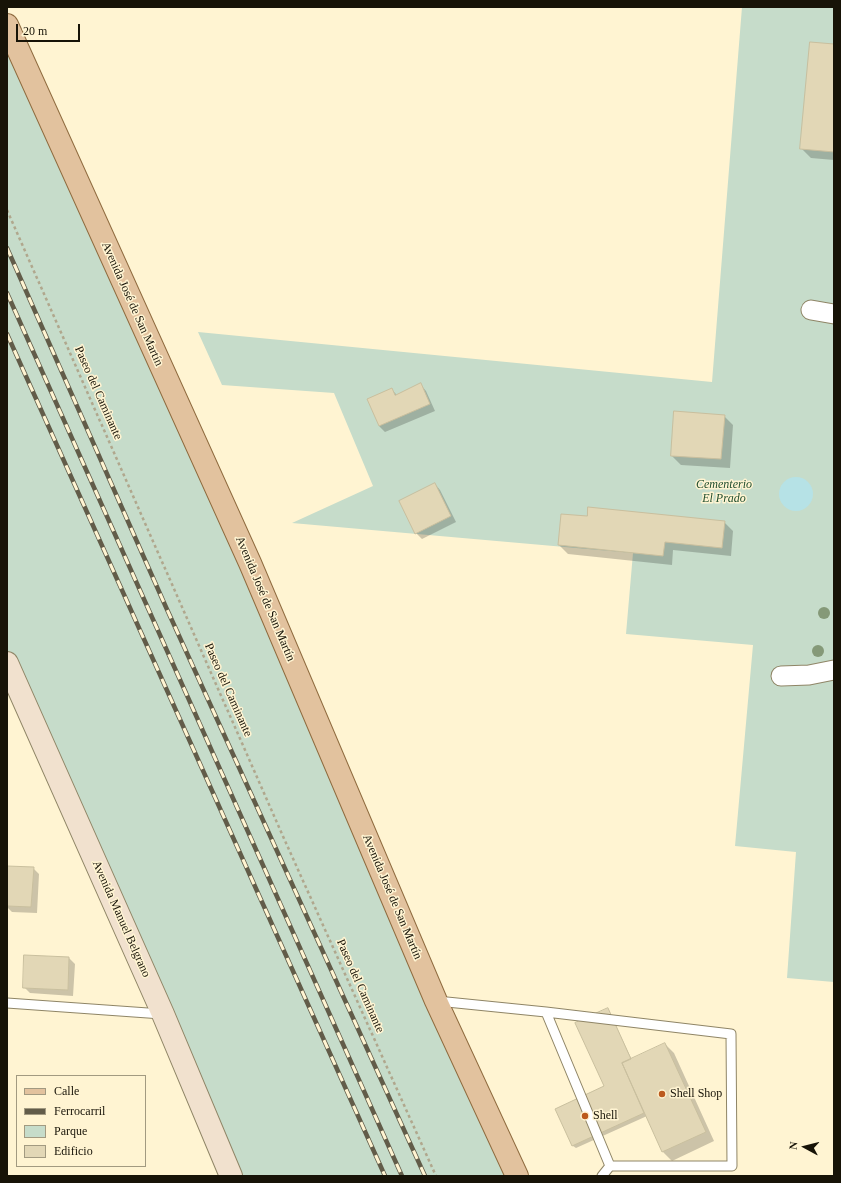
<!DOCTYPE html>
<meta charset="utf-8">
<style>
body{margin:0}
#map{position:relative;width:841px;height:1183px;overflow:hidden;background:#fff4d2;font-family:"Times New Roman",serif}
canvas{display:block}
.frame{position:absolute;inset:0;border:8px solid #171307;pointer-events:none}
.legend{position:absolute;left:16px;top:1075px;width:130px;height:92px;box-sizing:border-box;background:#fff4d2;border:1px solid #a29a81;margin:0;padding:5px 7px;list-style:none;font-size:12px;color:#171307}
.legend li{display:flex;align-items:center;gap:8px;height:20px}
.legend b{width:20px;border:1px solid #a29a81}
.north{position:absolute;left:785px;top:1127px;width:40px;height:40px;-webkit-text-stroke:3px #fff4d2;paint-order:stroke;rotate:277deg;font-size:11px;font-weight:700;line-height:16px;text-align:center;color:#171307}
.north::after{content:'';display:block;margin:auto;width:14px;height:18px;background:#171307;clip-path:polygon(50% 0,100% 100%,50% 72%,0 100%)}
.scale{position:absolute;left:16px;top:24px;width:64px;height:18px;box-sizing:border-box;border:2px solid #171307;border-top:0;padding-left:5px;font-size:12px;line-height:14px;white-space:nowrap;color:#171307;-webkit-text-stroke:3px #fff4d2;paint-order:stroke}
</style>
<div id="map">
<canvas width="841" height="1183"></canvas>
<div class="frame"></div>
<ul class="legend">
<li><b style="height:5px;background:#e2c29e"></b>Calle</li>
<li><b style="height:5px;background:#625c49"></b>Ferrocarril</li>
<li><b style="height:11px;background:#c6dcca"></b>Parque</li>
<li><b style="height:11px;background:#e2d7b6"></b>Edificio</li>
</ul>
<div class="north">N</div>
<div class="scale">20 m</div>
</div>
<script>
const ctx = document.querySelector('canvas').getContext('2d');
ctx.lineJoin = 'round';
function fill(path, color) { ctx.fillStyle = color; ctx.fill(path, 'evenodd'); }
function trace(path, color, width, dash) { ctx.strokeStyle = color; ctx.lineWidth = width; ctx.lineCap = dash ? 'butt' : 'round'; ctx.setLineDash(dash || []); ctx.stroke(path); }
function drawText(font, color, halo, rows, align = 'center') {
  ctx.font = font + ' "Times New Roman",serif'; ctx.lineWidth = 3; ctx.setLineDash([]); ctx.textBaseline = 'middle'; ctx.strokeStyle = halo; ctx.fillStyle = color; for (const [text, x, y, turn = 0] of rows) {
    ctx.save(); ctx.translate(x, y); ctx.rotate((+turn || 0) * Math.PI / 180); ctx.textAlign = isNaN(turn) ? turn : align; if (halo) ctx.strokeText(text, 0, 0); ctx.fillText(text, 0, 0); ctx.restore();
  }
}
fill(new Path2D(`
 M 742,7 L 834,7 L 834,982 L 787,978 L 796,852 L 735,846 L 753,645 L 626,634 L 633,553 L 292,523 L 373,486 L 334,393 L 222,385 L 198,332 L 712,382 Z
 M 7,25 L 517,1176 L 231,1176 L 7,663 Z`), '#c6dcca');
fill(new Path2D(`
 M779 494a17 17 0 1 1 34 0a17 17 0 1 1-34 0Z`), '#b6e2e6');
fill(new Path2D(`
 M 834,45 L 834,160 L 811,158 L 802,149 Z
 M 421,385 L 426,391 L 435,411 L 385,432 L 379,426 L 392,390 L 397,395 Z
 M 724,416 L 733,425 L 730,468 L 681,465 L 672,456 Z
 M 435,484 L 440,490 L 456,522 L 422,539 L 416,533 Z
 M 588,517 L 724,522 L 733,531 L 731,556 L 673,550 L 672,565 L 568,554 L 559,545 Z
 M 33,868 L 39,874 L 37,913 L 12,912 L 7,907 L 7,891 Z
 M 25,956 L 69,958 L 75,964 L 73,996 L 30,993 L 24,987 Z
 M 608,1009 L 632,1060 L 665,1044 L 674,1053 L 714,1141 L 672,1161 L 663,1152 L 647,1116 L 576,1148 L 573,1146 L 556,1109 L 605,1086 Z`), '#0003');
const building = new Path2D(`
 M 810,42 L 834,44 L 834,152 L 800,149 Z
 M 421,383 L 430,404 L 379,426 L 367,399 L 392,388 L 395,395 Z
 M 674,411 L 725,415 L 721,459 L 671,456 Z
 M 435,483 L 451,516 L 415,534 L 399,501 Z
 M 588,507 L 725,521 L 722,548 L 665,542 L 663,556 L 558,545 L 561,514 L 587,516 Z
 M 7,866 L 34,867 L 31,907 L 7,906 Z
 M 24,955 L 69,957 L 68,990 L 23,988 Z
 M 608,1008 L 631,1059 L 622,1063 L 644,1113 L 572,1146 L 555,1109 L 604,1086 L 575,1023 Z
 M 665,1043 L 706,1132 L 662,1152 L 622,1063 Z`);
fill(building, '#e2d7b6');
trace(building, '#c9bf9e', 1);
const service = new Path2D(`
 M 437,1001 L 546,1012 L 610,1166
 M 7,1003 L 162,1014
 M 546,1012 L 731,1034 L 732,1166 L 610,1166
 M 602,1176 L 610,1166`);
const minor = new Path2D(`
 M 811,310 L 834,314
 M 781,676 L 809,675 L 834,670`);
const secondary = new Path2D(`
 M 7,663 L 163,1014 L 231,1176`);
const primary = new Path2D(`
 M 7,25 L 250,563 L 436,1001 L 517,1176`);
trace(service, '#8f8566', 11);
trace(minor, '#8f8566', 21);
trace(secondary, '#8f8566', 24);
trace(primary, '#8f6b3f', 24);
trace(new Path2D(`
 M 7,210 L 286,843 L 436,1176`), '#b0a78d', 2.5, [3, 3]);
trace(service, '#fff', 9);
trace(minor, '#fff', 19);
trace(secondary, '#f1e1ce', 22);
trace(primary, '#e2c29e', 22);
const rail = new Path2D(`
 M 7,248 L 165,605 L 425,1176
 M 7,293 L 402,1176
 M 7,334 L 385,1176`);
trace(rail, '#625c49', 4.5);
trace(rail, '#fff4d2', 3, [9]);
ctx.fillStyle = '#859978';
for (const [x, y] of [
 [824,613],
 [818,651]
]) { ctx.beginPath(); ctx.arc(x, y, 6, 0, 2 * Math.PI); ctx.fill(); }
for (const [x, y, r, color] of [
 [662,1094,4,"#bc5a1d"],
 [585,1116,4,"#bc5a1d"]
]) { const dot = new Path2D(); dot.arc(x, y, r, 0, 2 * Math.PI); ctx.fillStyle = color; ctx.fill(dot); trace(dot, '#fff4d2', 1.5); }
drawText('12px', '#171307', '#fff4d2', [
 ["Avenida José de San Martín",132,304,66],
 ["Paseo del Caminante",98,393,66],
 ["Avenida José de San Martín",265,599,67],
 ["Paseo del Caminante",228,690,66],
 ["Avenida José de San Martín",392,897,67],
 ["Avenida Manuel Belgrano",121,919,66],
 ["Paseo del Caminante",360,986,66]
]);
drawText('italic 12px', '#214f2f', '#fff4d2', [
 ["Cementerio",724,485],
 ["El Prado",724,499]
]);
drawText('12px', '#171307', '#fff4d2', [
 ["Shell Shop",670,1094],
 ["Shell",593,1116]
], 'left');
</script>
